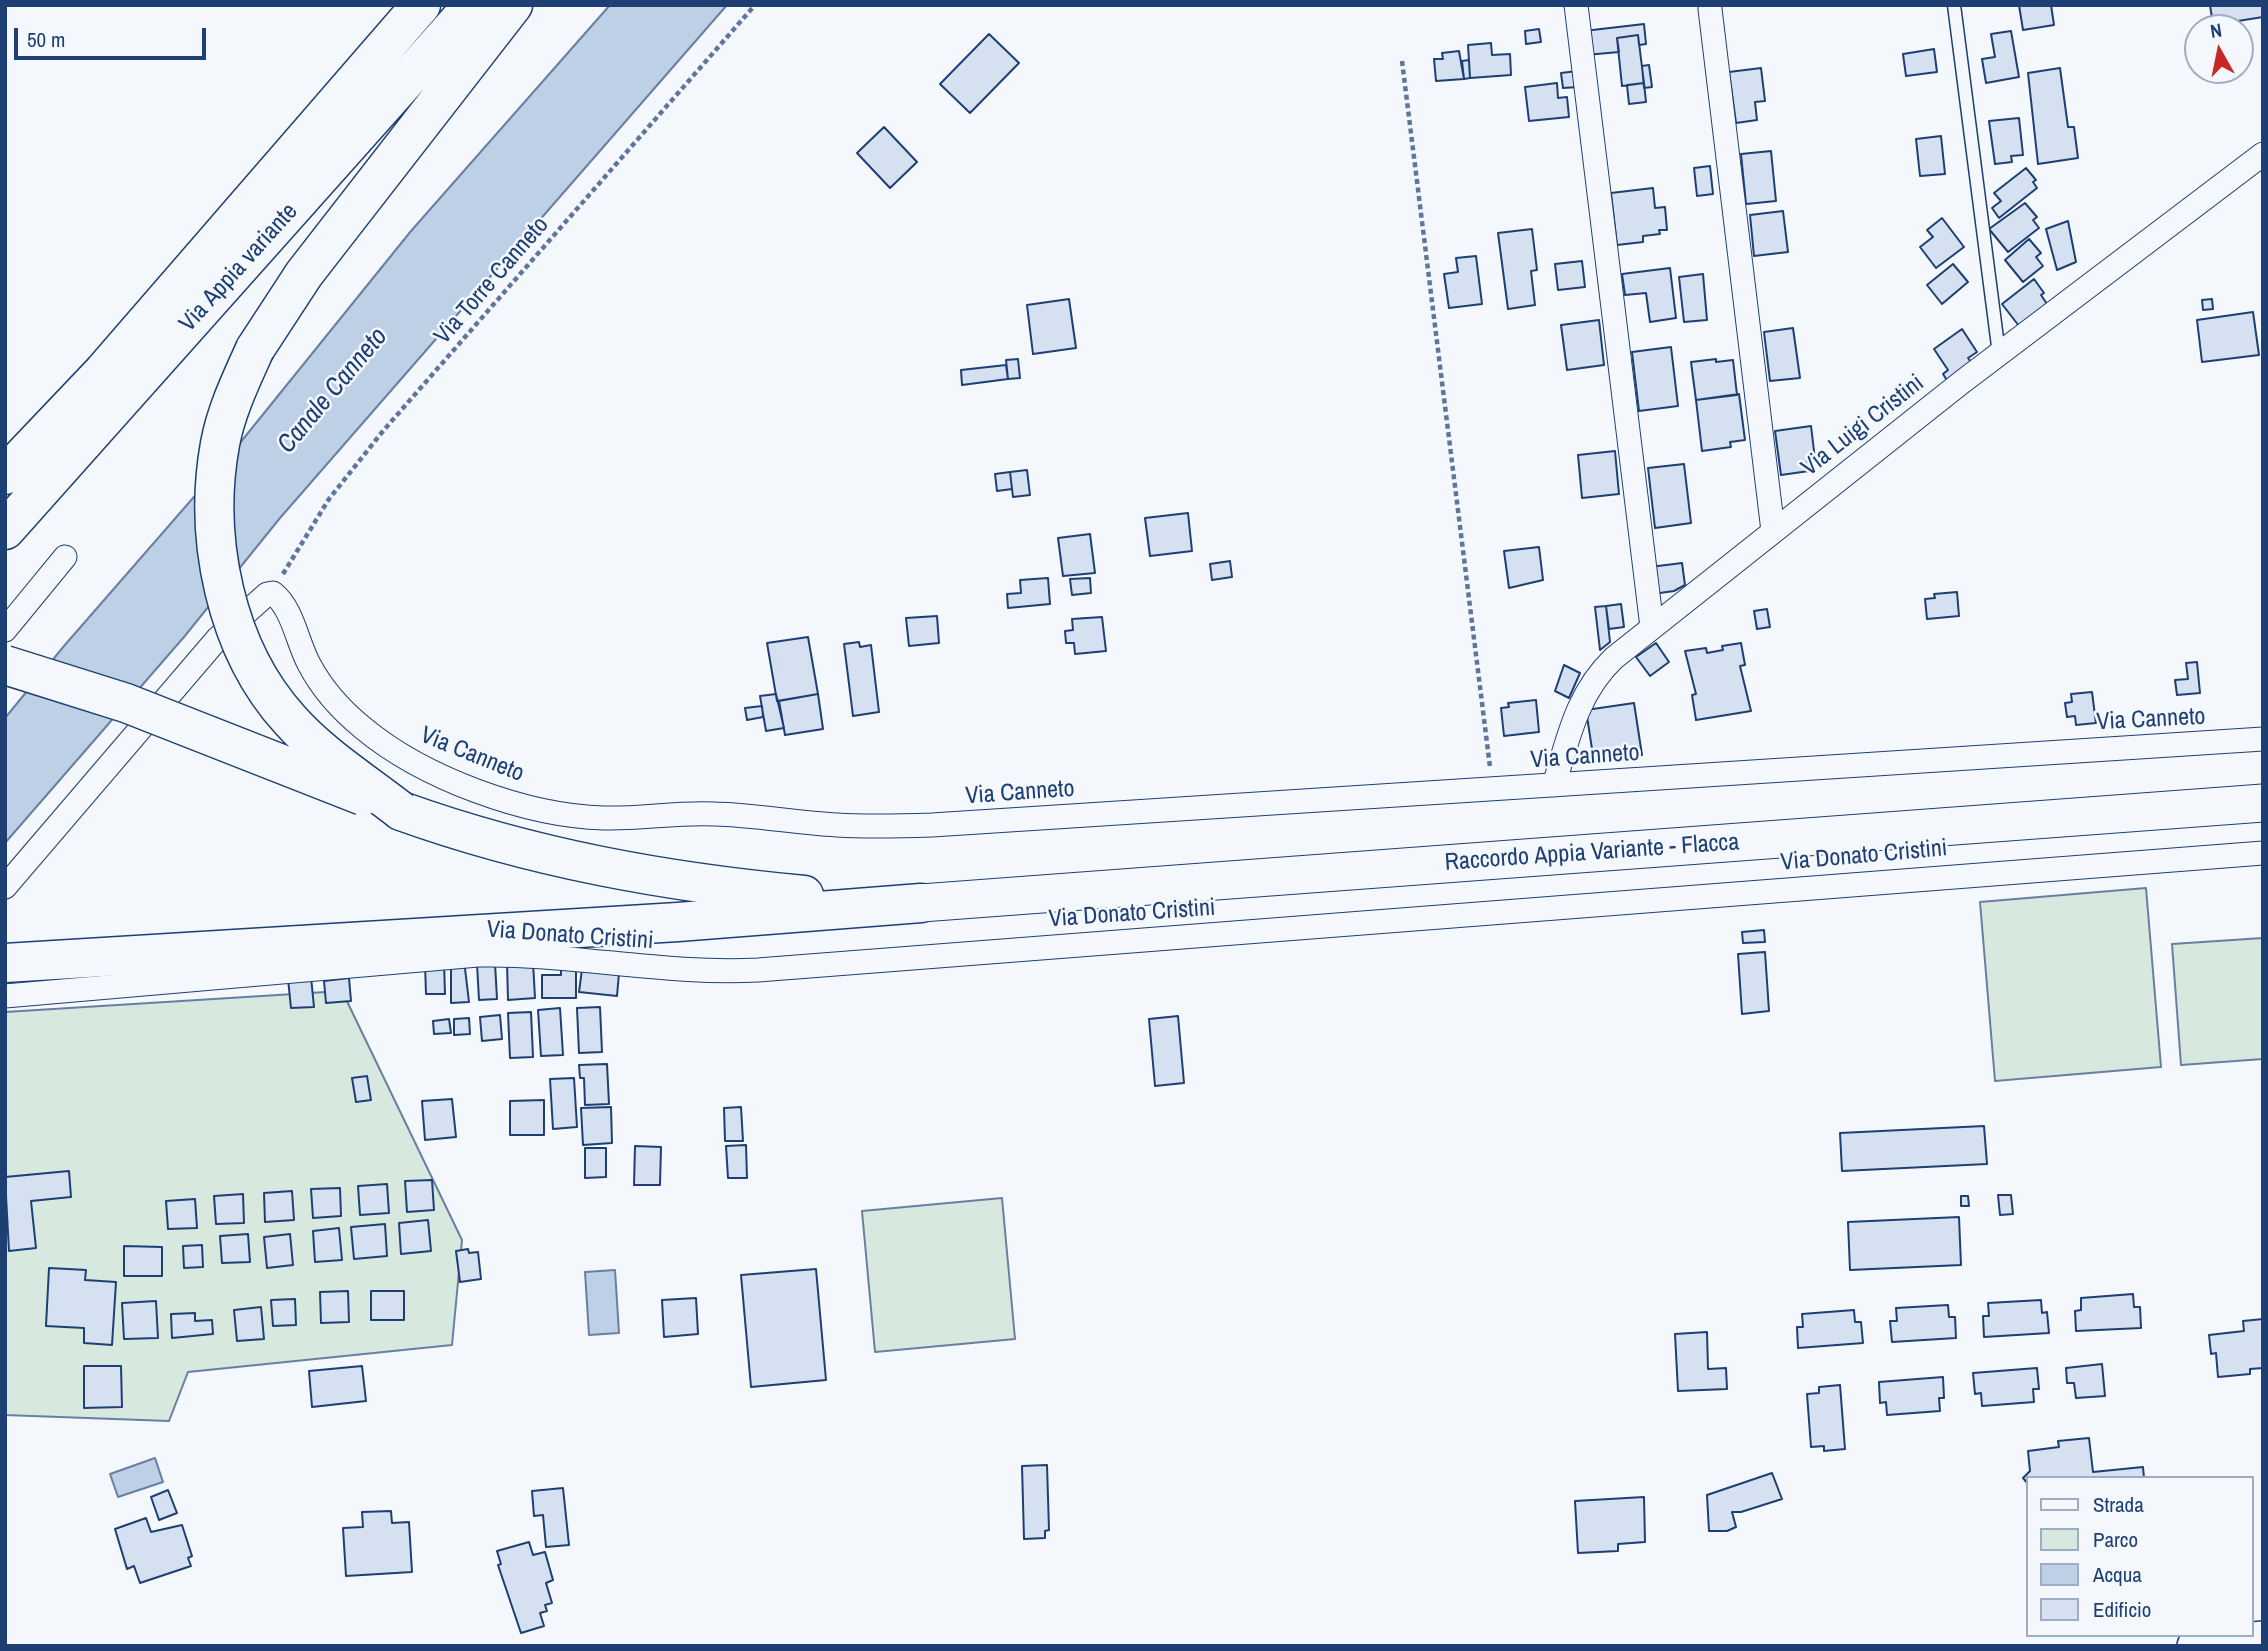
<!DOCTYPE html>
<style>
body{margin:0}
#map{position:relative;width:2268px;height:1651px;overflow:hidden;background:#f4f7fb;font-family:"Archivo Narrow",sans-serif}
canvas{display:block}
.frame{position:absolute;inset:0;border:7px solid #1d3f73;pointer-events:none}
.legend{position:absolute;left:2026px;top:1476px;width:228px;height:161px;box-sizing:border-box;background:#f4f7fb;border:2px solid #9eadc5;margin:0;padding:9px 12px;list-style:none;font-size:21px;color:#1d3f73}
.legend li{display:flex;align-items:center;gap:14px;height:35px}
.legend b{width:35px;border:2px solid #9eadc5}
.north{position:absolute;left:2184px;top:14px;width:70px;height:70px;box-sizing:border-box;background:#f4f7fb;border:2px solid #9eadc5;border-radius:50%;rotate:351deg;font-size:19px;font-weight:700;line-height:28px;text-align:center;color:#1d3f73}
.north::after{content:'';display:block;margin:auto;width:24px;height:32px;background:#c62828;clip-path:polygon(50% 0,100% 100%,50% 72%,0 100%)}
.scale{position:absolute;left:14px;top:28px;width:192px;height:32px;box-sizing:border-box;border:4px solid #1d3f73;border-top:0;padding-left:9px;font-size:21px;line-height:24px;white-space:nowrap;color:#1d3f73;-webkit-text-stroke:5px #f4f7fb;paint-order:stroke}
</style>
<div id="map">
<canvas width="2268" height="1651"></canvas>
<div class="frame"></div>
<ul class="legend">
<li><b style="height:9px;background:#f4f7fb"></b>Strada</li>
<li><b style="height:19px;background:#d7e8df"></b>Parco</li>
<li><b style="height:19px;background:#bed0e5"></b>Acqua</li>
<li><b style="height:19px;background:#d5e0f0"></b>Edificio</li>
</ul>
<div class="north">N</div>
<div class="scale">50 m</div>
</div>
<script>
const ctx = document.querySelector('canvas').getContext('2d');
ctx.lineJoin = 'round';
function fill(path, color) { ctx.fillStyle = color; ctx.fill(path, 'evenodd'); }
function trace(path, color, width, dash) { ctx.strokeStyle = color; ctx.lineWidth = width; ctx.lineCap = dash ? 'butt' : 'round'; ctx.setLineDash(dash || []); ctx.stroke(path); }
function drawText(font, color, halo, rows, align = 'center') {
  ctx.font = font + ' "Archivo Narrow",sans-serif'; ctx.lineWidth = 5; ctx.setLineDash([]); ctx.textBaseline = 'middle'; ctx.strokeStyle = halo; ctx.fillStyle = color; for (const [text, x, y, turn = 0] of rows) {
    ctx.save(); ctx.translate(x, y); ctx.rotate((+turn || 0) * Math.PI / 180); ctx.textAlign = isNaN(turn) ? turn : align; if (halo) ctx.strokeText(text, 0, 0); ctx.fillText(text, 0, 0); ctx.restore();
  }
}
const green = new Path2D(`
 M 2146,888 L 2161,1067 L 1995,1081 L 1980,902 Z
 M 2263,938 L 2263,1059 L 2181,1065 L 2172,944 Z
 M 342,991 L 462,1240 L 452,1345 L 188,1372 L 169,1421 L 5,1415 L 5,1012 Z
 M 1002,1198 L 1015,1339 L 875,1352 L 862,1211 Z`);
fill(green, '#d7e8df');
trace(green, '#687fa3', 2);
const water = new Path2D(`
 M 610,5 L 727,5 L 280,518 L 184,637 L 5,843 L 5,718 L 64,646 L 227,459 L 411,231 Z
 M 615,1270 L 619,1333 L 589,1335 L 585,1272 Z
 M 155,1458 L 163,1482 L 118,1497 L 110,1474 Z`);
fill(water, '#bed0e5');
trace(water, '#687fa3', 2);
const building = new Path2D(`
 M 2019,5 L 2051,5 L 2054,25 L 2023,30 Z
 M 2210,5 L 2263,5 L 2263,17 L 2213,25 Z
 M 1644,24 L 1646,44 L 1639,45 L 1638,35 L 1617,38 L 1619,52 L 1586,55 L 1584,31 Z
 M 1539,29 L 1541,42 L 1526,44 L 1525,31 Z
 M 2011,31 L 2019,77 L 1986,83 L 1982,59 L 1995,57 L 1991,34 Z
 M 989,34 L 1019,63 L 970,113 L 940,84 Z
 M 1638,35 L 1644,83 L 1622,86 L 1617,38 Z
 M 1491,43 L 1492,55 L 1510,54 L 1511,75 L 1470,78 L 1468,45 Z
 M 1934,49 L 1937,72 L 1906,76 L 1903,54 Z
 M 1459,51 L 1464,79 L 1436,81 L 1434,59 L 1443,59 L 1442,53 Z
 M 1469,60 L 1470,78 L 1464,79 L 1462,61 Z
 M 1649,65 L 1652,87 L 1644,88 L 1642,66 Z
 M 1761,68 L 1765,101 L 1755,102 L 1757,120 L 1736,123 L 1729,72 Z
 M 2060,68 L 2068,127 L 2074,127 L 2078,158 L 2038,164 L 2028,73 Z
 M 1577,71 L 1578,87 L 1563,88 L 1561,73 Z
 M 1557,83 L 1558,98 L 1567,97 L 1569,117 L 1529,121 L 1525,87 Z
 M 1644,83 L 1646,102 L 1629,104 L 1627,85 Z
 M 2019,118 L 2023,155 L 2011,156 L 2012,162 L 1995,164 L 1989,121 Z
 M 884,127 L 917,162 L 890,188 L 857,153 Z
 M 1941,136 L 1945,174 L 1920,176 L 1916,139 Z
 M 1771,151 L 1776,201 L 1746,204 L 1741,154 Z
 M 1710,166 L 1713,194 L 1697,196 L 1694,168 Z
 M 2026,168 L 2036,180 L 2033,182 L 2037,188 L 1999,218 L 1992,208 L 2001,201 L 1994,193 Z
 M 1653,188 L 1655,208 L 1665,207 L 1667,230 L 1659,230 L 1660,234 L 1643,236 L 1643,242 L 1617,245 L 1611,193 Z
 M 2025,203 L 2037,217 L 2033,220 L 2039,228 L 2008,252 L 1989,229 Z
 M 1783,211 L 1788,252 L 1754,256 L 1750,215 Z
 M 1942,218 L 1964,247 L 1936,268 L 1920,247 L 1933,237 L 1927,230 Z
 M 2068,221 L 2076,262 L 2057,270 L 2046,229 Z
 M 1532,229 L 1537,270 L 1531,271 L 1535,305 L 1508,309 L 1498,233 Z
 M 2029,239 L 2041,253 L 2036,257 L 2043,266 L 2023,282 L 2005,260 Z
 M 1476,256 L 1482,304 L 1449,308 L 1444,274 L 1458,272 L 1456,258 Z
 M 1582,261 L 1585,287 L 1558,290 L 1555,264 Z
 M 1953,264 L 1968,282 L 1942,304 L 1927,285 Z
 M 1670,268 L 1676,318 L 1650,322 L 1646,293 L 1625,295 L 1622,274 Z
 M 1703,274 L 1707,320 L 1684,322 L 1679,277 Z
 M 2034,279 L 2044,293 L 2041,295 L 2047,304 L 2019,326 L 2002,304 Z
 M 1069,299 L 1076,348 L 1033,354 L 1027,305 Z
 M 2212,299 L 2213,309 L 2203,310 L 2202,300 Z
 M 2253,312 L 2259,355 L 2202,362 L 2197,320 Z
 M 1599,320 L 1604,365 L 1567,370 L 1561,325 Z
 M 1793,328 L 1800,378 L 1770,381 L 1764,332 Z
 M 1962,329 L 1977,352 L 1968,358 L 1973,365 L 1948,382 L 1943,374 L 1948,370 L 1934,349 Z
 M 1671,347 L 1678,406 L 1639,411 L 1632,352 Z
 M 1018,359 L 1020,378 L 1008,379 L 1006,360 Z
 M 1716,359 L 1716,362 L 1733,360 L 1737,395 L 1696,400 L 1691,362 Z
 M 1006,365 L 1008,379 L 962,385 L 961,370 Z
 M 1739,394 L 1745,440 L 1730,442 L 1731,447 L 1702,451 L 1696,400 Z
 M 1811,426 L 1815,459 L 1807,460 L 1809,471 L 1781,475 L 1775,431 Z
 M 1615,451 L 1619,494 L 1582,498 L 1578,455 Z
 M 1684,464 L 1691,523 L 1655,528 L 1648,468 Z
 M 1027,470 L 1030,495 L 1013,497 L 1010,472 Z
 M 1010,472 L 1012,489 L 997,491 L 995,474 Z
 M 1188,513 L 1192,551 L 1150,556 L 1145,518 Z
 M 1090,534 L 1095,573 L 1063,576 L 1058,538 Z
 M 1539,547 L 1543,580 L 1509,588 L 1504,551 Z
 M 1230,561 L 1232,577 L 1212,580 L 1210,564 Z
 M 1682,563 L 1685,585 L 1674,591 L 1653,594 L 1650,567 Z
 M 1048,578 L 1050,604 L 1008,608 L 1007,594 L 1021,593 L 1020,580 Z
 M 1090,578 L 1091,593 L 1072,595 L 1070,579 Z
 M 1957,592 L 1959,616 L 1927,619 L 1925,599 L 1935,598 L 1934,594 Z
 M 1621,604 L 1624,627 L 1609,629 L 1606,606 Z
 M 1606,606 L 1610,642 L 1600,650 L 1595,607 Z
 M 1767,609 L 1770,627 L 1757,629 L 1754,611 Z
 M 937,616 L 939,643 L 909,646 L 906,618 Z
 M 1102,617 L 1106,651 L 1075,654 L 1074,643 L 1066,643 L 1065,631 L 1073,630 L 1072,619 Z
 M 808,637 L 818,694 L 777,701 L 767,643 Z
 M 859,642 L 860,647 L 871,645 L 879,712 L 853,716 L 844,644 Z
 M 1656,643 L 1669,662 L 1650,676 L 1636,657 Z
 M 1741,643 L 1745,665 L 1740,666 L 1751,711 L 1696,720 L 1692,695 L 1696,694 L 1685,651 L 1706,648 L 1707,653 L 1723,650 L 1722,646 Z
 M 2197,662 L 2200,693 L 2177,695 L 2175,680 L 2188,679 L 2186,663 Z
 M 1564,665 L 1580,673 L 1569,698 L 1555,691 Z
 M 2092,692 L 2096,723 L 2076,725 L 2075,716 L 2067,717 L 2065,703 L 2072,702 L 2071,694 Z
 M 776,694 L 784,728 L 766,731 L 760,696 Z
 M 818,694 L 823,729 L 785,735 L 779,701 Z
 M 1536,700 L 1539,732 L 1504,736 L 1501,708 L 1509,707 L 1508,703 Z
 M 1634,703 L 1642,755 L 1594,762 L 1586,710 Z
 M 762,706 L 763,717 L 747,720 L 745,708 Z
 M 1764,930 L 1765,942 L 1743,943 L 1742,932 Z
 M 1765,952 L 1769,1011 L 1742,1014 L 1738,954 Z
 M 464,960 L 469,1002 L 451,1003 L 451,961 Z
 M 444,962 L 445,994 L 426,994 L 425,963 Z
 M 533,962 L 535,998 L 508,1000 L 507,963 Z
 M 495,963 L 497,999 L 479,1000 L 477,964 Z
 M 561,969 L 576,969 L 576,998 L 542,998 L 542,975 L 561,975 Z
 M 582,969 L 619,973 L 617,996 L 579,992 Z
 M 311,977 L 314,1007 L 291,1008 L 288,979 Z
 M 349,978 L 351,1001 L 326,1003 L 324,981 Z
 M 600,1007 L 602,1052 L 579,1053 L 577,1008 Z
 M 560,1008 L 563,1055 L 541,1056 L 538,1010 Z
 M 531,1012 L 533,1057 L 510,1058 L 508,1013 Z
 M 500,1015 L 502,1039 L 482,1041 L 480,1017 Z
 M 1178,1016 L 1184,1083 L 1155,1086 L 1149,1019 Z
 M 469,1018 L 470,1034 L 454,1035 L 454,1019 Z
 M 449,1019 L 451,1033 L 434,1034 L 433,1021 Z
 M 607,1064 L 609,1104 L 585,1105 L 584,1078 L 580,1078 L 579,1065 Z
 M 367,1076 L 371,1100 L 356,1102 L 352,1078 Z
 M 574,1078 L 577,1127 L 553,1129 L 550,1079 Z
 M 452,1099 L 456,1137 L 425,1140 L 422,1101 Z
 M 544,1100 L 544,1135 L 510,1135 L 510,1101 Z
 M 611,1107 L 612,1143 L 583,1145 L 581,1108 Z
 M 741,1107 L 743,1141 L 725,1141 L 724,1108 Z
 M 1984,1126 L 1987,1164 L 1842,1171 L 1840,1133 Z
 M 746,1145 L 747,1178 L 728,1178 L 726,1146 Z
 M 635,1146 L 661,1147 L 660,1185 L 634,1185 Z
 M 585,1148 L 606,1148 L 606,1177 L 585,1178 Z
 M 69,1171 L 71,1197 L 31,1201 L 36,1248 L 9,1251 L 5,1177 Z
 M 432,1180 L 434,1210 L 407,1212 L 405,1181 Z
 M 387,1184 L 389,1213 L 360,1215 L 358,1186 Z
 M 340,1188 L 341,1216 L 313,1218 L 311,1189 Z
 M 292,1191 L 294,1220 L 265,1222 L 264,1193 Z
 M 243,1194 L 244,1223 L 216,1224 L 214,1196 Z
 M 1998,1195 L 2011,1195 L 2013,1214 L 2000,1215 Z
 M 1961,1196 L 1968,1196 L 1969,1206 L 1961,1206 Z
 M 195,1199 L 197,1228 L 168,1229 L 166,1201 Z
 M 1959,1217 L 1961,1265 L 1850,1270 L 1848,1222 Z
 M 428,1220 L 431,1251 L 401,1254 L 399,1223 Z
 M 385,1224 L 387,1256 L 354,1259 L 351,1227 Z
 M 339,1228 L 342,1260 L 315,1262 L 313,1231 Z
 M 248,1234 L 250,1262 L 222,1263 L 220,1236 Z
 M 290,1234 L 293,1265 L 267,1268 L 264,1237 Z
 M 202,1245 L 203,1267 L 184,1268 L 183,1246 Z
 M 124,1246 L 162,1247 L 162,1276 L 124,1276 Z
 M 468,1249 L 469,1253 L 478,1252 L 481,1279 L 460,1282 L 456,1251 Z
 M 49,1268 L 86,1270 L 85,1280 L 116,1282 L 112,1345 L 84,1343 L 84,1328 L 46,1326 Z
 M 816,1269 L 826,1380 L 751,1387 L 741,1275 Z
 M 348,1291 L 349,1322 L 321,1323 L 320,1292 Z
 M 371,1291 L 404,1291 L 404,1320 L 371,1320 Z
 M 2133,1294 L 2134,1307 L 2140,1307 L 2141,1328 L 2076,1331 L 2075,1311 L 2081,1310 L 2081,1298 Z
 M 696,1298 L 698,1334 L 664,1337 L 662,1300 Z
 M 295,1299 L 296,1325 L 273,1326 L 271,1300 Z
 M 2041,1300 L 2042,1313 L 2047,1312 L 2049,1333 L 1984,1337 L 1983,1316 L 1989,1316 L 1988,1303 Z
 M 156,1301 L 158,1338 L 124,1339 L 122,1303 Z
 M 1948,1305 L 1949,1317 L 1955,1317 L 1956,1338 L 1892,1342 L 1890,1321 L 1897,1321 L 1896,1308 Z
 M 261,1307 L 264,1339 L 237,1341 L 234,1310 Z
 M 1854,1310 L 1855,1322 L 1861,1322 L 1863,1343 L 1798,1348 L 1797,1327 L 1803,1327 L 1802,1314 Z
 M 195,1313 L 195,1321 L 212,1320 L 213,1334 L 172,1338 L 171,1314 Z
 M 2263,1319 L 2263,1368 L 2250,1369 L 2250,1374 L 2218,1377 L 2216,1353 L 2211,1354 L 2209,1335 L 2244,1331 L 2243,1321 Z
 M 1707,1332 L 1708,1369 L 1726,1368 L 1727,1389 L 1678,1391 L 1675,1334 Z
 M 2102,1364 L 2105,1396 L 2076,1398 L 2074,1383 L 2067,1383 L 2066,1368 Z
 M 84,1366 L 121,1366 L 122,1407 L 84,1408 Z
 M 362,1366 L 366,1401 L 312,1407 L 309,1371 Z
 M 2037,1368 L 2039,1389 L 2033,1389 L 2034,1402 L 1982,1406 L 1981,1393 L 1975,1394 L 1973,1373 Z
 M 1943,1377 L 1944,1398 L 1939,1398 L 1940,1411 L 1887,1415 L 1886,1402 L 1880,1403 L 1879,1382 Z
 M 1840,1385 L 1845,1449 L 1824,1451 L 1824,1446 L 1811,1447 L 1807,1394 L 1819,1393 L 1819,1387 Z
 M 2089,1438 L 2093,1472 L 2143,1467 L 2144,1478 L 2028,1478 L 2028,1484 L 2023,1478 L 2030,1471 L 2028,1451 L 2059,1447 L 2058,1441 Z
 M 1047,1465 L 1049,1530 L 1045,1531 L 1045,1538 L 1024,1539 L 1022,1466 Z
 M 1772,1473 L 1782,1499 L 1741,1512 L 1732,1512 L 1736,1527 L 1727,1531 L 1709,1531 L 1707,1495 Z
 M 563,1488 L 569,1545 L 546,1547 L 543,1515 L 534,1516 L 532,1491 Z
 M 168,1490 L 177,1513 L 159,1520 L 151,1497 Z
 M 1644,1497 L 1645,1542 L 1618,1544 L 1618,1551 L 1578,1553 L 1575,1501 Z
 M 391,1511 L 392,1523 L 409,1522 L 412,1572 L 346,1576 L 343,1528 L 363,1527 L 362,1512 Z
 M 146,1518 L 151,1532 L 182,1525 L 192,1556 L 188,1558 L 191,1566 L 140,1583 L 134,1566 L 127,1569 L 115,1529 Z
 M 529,1542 L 533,1555 L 545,1552 L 553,1580 L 546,1583 L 552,1603 L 545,1605 L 547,1611 L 540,1613 L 544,1626 L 521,1633 L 498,1565 L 501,1564 L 497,1551 Z`);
fill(building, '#d5e0f0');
trace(building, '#1d3f73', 2);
const lane = new Path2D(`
 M 1954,5 L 1999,354`);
const street = new Path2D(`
 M 1576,5 L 1652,627
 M 1710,9 L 1773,531
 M 5,630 L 65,557
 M 1554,785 C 1568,739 1577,693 1614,658 L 1962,382 L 2263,154
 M 5,887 L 218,638 L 267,594 L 273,593 C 293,609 297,642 309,664 C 322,689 341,710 363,728 C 423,778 526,816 604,818 C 641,819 678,812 715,814 C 756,815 796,823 837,825 C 869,827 901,826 932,825 L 2263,739
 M 5,996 L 478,955 C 572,953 664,975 758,970 L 2263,853`);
const secondary = new Path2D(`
 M 2194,1646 L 2263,1638`);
const primary = new Path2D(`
 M 921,903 L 2263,803`);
const highway = new Path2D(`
 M 255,349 L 304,274 L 513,5
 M 5,475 L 103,372 L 421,5
 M 5,530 L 473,5
 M 401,811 C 532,858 665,882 804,895
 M 5,963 L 678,922 L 921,903`);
trace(lane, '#1d3f73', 15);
trace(street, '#1d3f73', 25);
trace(secondary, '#1d3f73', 36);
trace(primary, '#1d3f73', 39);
trace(highway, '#1d3f73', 41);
trace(new Path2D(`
 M 1402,61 L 1490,767
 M 283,574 L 329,499 L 383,431 L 755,5`), '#5e769c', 4.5, [5, 3.5]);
trace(lane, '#f4f7fb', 12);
trace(street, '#f4f7fb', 23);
trace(secondary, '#f4f7fb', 33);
trace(primary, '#f4f7fb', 37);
trace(highway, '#f4f7fb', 38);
const highwayBridge = new Path2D(`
 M 255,349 C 241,380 226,411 220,444 C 203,537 225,649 290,720 C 321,755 364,782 401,811
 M 5,665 L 126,703 L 363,796`);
trace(highwayBridge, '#1d3f73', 41, []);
trace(highwayBridge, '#f4f7fb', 38);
drawText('24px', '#1d3f73', '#f4f7fb', [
 ["Via Appia variante",239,268,-48],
 ["Via Torre Canneto",492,281,-49],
 ["Via Luigi Cristini",1863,426,-38],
 ["Via Canneto",2151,720,-3],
 ["Via Canneto",472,755,22],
 ["Via Canneto",1585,757,-4],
 ["Via Canneto",1020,793,-4],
 ["Raccordo Appia Variante - Flacca",1592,853,-4],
 ["Via Donato Cristini",1864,856,-5],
 ["Via Donato Cristini",1132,914,-4],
 ["Via Donato Cristini",570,936,4]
]);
drawText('italic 26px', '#1d3f73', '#f4f7fb', [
 ["Canale Canneto",333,391,-50]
]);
</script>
